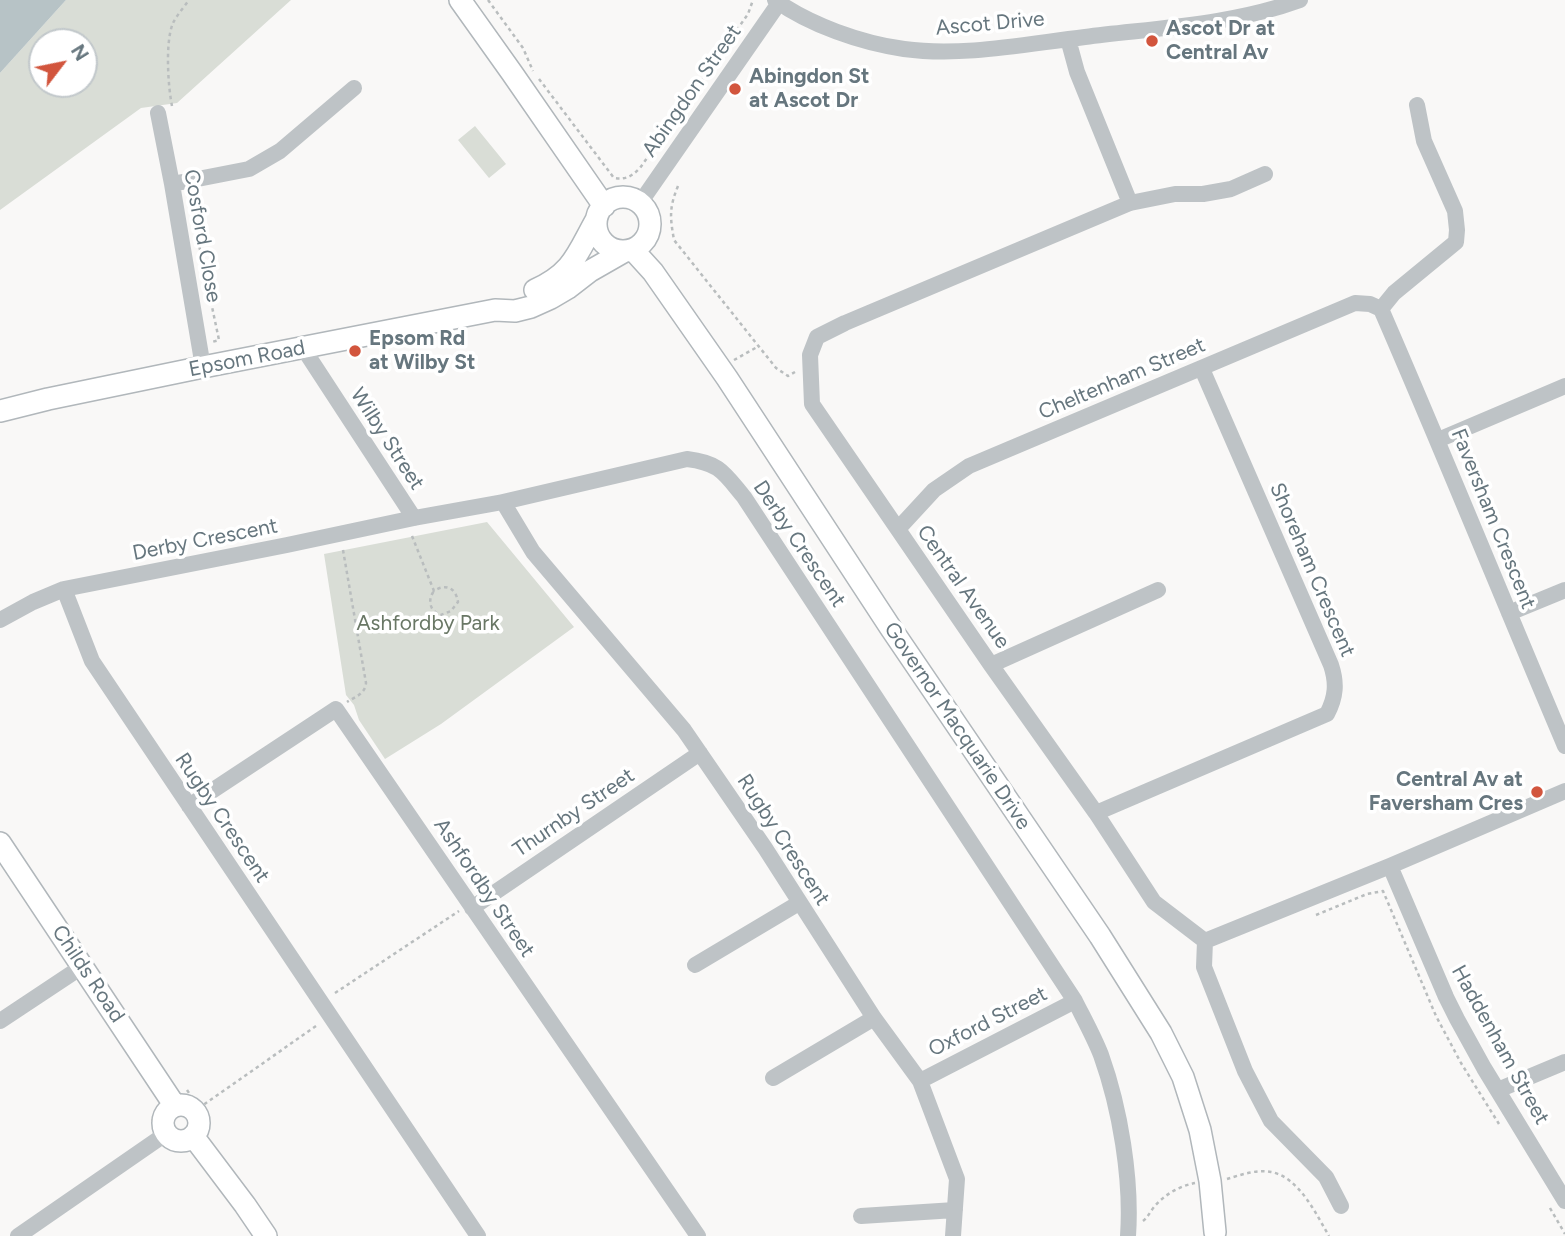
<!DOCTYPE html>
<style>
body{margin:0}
#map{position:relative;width:1565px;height:1236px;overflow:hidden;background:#f9f8f7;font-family:Figtree,sans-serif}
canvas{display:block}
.north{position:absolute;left:28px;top:28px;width:70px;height:70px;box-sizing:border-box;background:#fff;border:2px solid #c2c8cb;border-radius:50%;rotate:58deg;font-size:19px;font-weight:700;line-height:28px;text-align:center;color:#66767e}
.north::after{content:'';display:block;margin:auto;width:24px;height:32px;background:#d2553d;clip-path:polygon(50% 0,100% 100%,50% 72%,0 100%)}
</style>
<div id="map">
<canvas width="1565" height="1236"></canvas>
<div class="north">N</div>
</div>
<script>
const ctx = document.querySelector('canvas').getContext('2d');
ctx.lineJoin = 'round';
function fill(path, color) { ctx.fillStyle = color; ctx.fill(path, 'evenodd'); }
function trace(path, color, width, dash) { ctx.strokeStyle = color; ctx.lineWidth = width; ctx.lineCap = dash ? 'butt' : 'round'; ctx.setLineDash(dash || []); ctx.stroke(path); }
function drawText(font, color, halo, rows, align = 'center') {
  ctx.font = font + ' Figtree,sans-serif'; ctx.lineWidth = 7; ctx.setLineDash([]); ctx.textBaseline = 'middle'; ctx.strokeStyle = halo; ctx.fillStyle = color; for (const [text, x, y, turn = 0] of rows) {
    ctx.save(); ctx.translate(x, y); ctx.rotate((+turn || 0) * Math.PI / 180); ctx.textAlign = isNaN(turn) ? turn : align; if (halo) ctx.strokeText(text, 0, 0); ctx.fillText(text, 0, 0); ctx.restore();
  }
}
fill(new Path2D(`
 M 66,0 L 291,0 L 177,103 L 141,108 L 0,210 L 0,73 ZM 42,42 L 84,42 L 84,84 L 42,84 Z
 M 475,126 L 506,164 L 489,178 L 458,140 Z
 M 487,522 L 574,627 L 441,724 L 385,759 L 359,720 L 354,705 L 346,695 L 324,554 Z`), '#d9ddd6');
fill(new Path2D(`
 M 0,0 L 66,0 L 0,73 Z`), '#b7c3c6');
const secondary = new Path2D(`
 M 460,0 L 512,73 L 604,206
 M596 224a27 27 0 1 1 54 0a27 27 0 1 1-54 0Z
 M 633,250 L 653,272 L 727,378 L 890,627 L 1100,936 L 1161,1033 L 1183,1077 L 1200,1130 L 1210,1181 L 1215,1232
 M 535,290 C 573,273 577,254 596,220
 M 0,411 L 48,399 L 203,367 L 495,310 L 515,311 L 531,307 L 551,298 L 568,288 L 590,271 L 625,251
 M 0,843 L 175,1106
 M163 1123a18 18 0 1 1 36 0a18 18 0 1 1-36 0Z
 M 193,1136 L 245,1205 L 266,1236`);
trace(secondary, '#b1b7bb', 24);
trace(new Path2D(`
 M 488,0 L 523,48 L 533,71
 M 539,79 L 614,178 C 626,180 632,176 640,168 L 748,14 L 753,0
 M 172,106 C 168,86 165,42 173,23 C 177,15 184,7 189,0
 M 678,186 C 669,208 670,217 674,240 L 776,368 L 788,376 L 795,372
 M 195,226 L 219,340 L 212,342
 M 734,360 L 759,346
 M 412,536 L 434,591 C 446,583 456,588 458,602 L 451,611 L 441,615 C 430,612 427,600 434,591
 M 343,550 L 366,683 C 365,694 355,697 347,702
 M 1316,915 L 1367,894 L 1383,891 L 1436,1016 L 1461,1063 L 1499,1124
 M 335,993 L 459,911
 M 187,1090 L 199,1108 L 316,1026
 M 152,1121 L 158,1111
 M 1227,1179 C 1240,1175 1257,1169 1271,1172 C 1299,1177 1316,1214 1329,1236
 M 1550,1208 L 1565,1234
 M 1143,1221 C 1148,1217 1150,1212 1154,1207 C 1164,1195 1179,1186 1195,1183`), '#b9bdbe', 2.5, [3.5, 3.5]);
trace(new Path2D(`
 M 775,0 C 810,25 861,43 904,49 C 963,57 1025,44 1085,37 C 1156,28 1232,25 1300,0
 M 1068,39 L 1077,72 L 1130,203
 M 158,113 L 172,184 L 203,367
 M 172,184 L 249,169 L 280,151 L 354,88
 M 640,203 L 779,3
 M 1381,309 C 1444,454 1503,600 1565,746
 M 1381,309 L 1394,293 L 1456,242 L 1457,230 L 1455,211 L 1424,141 L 1417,105
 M 303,348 L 414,518
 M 1438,440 L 1565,386
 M 503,502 L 533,552 L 684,730 L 765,848 L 874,1018 L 920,1081 L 957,1179 L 953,1236
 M 898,529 L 934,490 L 969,466 L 1355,303 L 1370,304 L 1381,309
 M 64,589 L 92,661 L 478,1236
 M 1509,613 L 1565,590
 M 0,620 L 33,602 L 64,589 L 287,545 L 414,518 L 503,502 L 687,459 C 720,463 724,473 744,497 L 1075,1001 C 1084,1019 1094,1037 1101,1055 C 1120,1108 1132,1179 1128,1236
 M 991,665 L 1158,590
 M 189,806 L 336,709 L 698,1236
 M 1096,813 L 1327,714 C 1336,697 1337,683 1331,665 L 1202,369
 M 1390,866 L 1446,997 L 1457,1019 L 1484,1068 L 1565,1201
 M 472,908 L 700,753
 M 1205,941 L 1154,902 L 1096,813 L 991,665 L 812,404 L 810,355 L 817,337 L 845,323 L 1130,203 L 1175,194 L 1203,194 L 1231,189 L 1265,174
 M 1205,941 L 1390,866 L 1565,791
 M 1205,941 L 1204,967 L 1245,1071 L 1271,1121 L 1326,1177 L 1341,1206
 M 695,965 L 799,903
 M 0,1021 L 83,966
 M 773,1078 L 874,1018
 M 920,1081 L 1075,1001
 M 1498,1090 L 1565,1062
 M 861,1216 L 955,1210
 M 18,1236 L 167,1133`), '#bec3c6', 16);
trace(secondary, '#fff', 21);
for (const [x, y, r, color] of [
 [1152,41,7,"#d2553d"],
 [735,89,7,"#d2553d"],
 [355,351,7,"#d2553d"],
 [1537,792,7,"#d2553d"]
]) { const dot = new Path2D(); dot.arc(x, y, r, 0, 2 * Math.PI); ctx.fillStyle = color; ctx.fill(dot); trace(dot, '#fff', 2.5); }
drawText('21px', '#66767e', '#fff', [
 ["Ascot Drive",990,24,-5],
 ["Abingdon Street",692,91,-55],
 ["Cosford Close",202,236,80],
 ["Epsom Road",247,359,-11],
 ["Cheltenham Street",1122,379,-23],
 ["Wilby Street",387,439,57],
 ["Faversham Crescent",1493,519,68],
 ["Derby Crescent",205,540,-11],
 ["Derby Crescent",799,544,56],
 ["Shoreham Crescent",1312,570,67],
 ["Central Avenue",963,587,55],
 ["Governor Macquarie Drive",957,726,56],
 ["Thurnby Street",574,813,-34],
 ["Rugby Crescent",222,818,56],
 ["Rugby Crescent",783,840,57],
 ["Ashfordby Street",484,888,56],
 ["Childs Road",88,974,56],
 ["Oxford Street",988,1022,-27],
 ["Haddenham Street",1500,1045,61]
]);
drawText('bold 21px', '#66767e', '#fff', [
 ["Ascot Dr at",1166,29],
 ["Central Av",1166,53],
 ["Abingdon St",749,77],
 ["at Ascot Dr",749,101],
 ["Epsom Rd",369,339],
 ["at Wilby St",369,363],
 ["Central Av at",1523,780,"right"],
 ["Faversham Cres",1523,804,"right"]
], 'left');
drawText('21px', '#697765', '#fff', [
 ["Ashfordby Park",428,624]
]);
</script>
